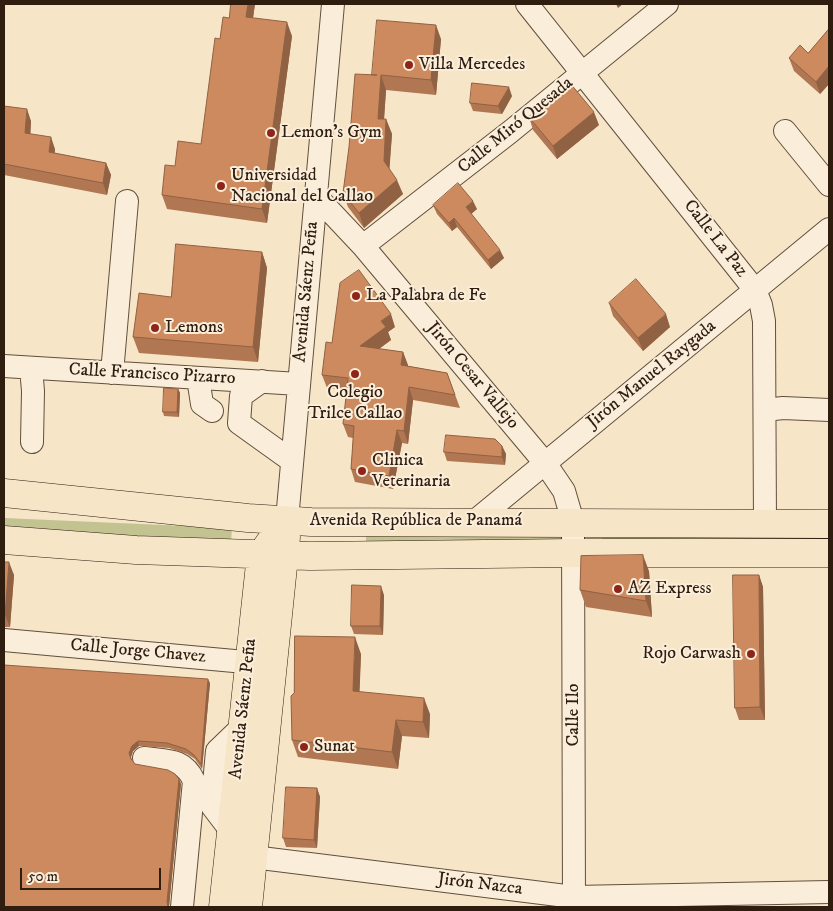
<!DOCTYPE html>
<meta charset="utf-8">
<style>
body{margin:0}
#map{position:relative;width:833px;height:911px;overflow:hidden;background:#f7e5c8;font-family:"IM FELL DW Pica",serif}
canvas{display:block}
.frame{position:absolute;inset:0;border:5px solid #2f1d0f;pointer-events:none}
.scale{position:absolute;left:20px;top:868px;width:141px;height:22px;box-sizing:border-box;border:2px solid #2f1d0f;border-top:0;padding-left:6px;font-size:15px;line-height:18px;white-space:nowrap;color:#2f1d0f;-webkit-text-stroke:4px #faeedb;paint-order:stroke}
</style>
<div id="map">
<canvas width="833" height="911"></canvas>
<div class="frame"></div>
<div class="scale">50 m</div>
</div>
<script>
const ctx = document.querySelector('canvas').getContext('2d');
ctx.lineJoin = 'round';
function fill(path, color) { ctx.fillStyle = color; ctx.fill(path, 'evenodd'); }
function trace(path, color, width, dash) { ctx.strokeStyle = color; ctx.lineWidth = width; ctx.lineCap = dash ? 'butt' : 'round'; ctx.setLineDash(dash || []); ctx.stroke(path); }
function drawText(font, color, halo, rows, align = 'center') {
  ctx.font = font + ' "IM FELL DW Pica",serif'; ctx.lineWidth = 4; ctx.setLineDash([]); ctx.textBaseline = 'middle'; ctx.strokeStyle = halo; ctx.fillStyle = color; for (const [text, x, y, turn = 0] of rows) {
    ctx.save(); ctx.translate(x, y); ctx.rotate((+turn || 0) * Math.PI / 180); ctx.textAlign = isNaN(turn) ? turn : align; if (halo) ctx.strokeText(text, 0, 0); ctx.fillText(text, 0, 0); ctx.restore();
  }
}
fill(new Path2D(`
 M 4,518 L 232,528 L 231,542 L 4,539 Z
 M 366,533 L 561,537 L 560,547 L 366,542 Z
 M 829,537 L 829,548 L 602,547 L 602,538 Z`), '#c3c291');
const minor = new Path2D(`
 M 527,4 L 755,290 L 761,305 L 764,321 L 765,524
 M 785,131 L 829,185
 M 315,195 L 363,246 L 545,463 L 564,491 L 573,522 L 574,907
 M 363,246 L 510,132 L 667,4
 M 4,366 L 299,384
 M 31,368 L 33,391 L 32,442
 M 112,373 L 127,201
 M 198,378 L 202,404 L 212,411
 M 262,381 L 241,396 L 239,423 L 292,461
 M 765,410 L 783,408 L 829,410
 M 287,520 L 333,4
 M 475,521 L 829,229
 M 4,640 L 267,664
 M 144,758 C 167,761 184,758 194,781 L 182,907
 M 231,831 L 212,806 L 217,751 L 243,726
 M 253,857 L 574,897 L 829,892`);
const major = new Path2D(`
 M 4,493 L 248,518 L 311,522 L 829,524
 M 4,540 L 136,550 L 310,556 L 573,553 L 829,553
 M 223,907 L 261,555 L 271,541
 M 248,907 L 286,537`);
trace(minor, '#614f3d', 24);
trace(major, '#2f1d0f', 29);
trace(minor, '#faeedb', 22);
trace(major, '#f7e5c8', 28);
fill(new Path2D(`
 M 255,4 L 253,18 L 292,36 L 267,223 L 167,209 L 162,195 L 175,166 L 201,144 L 229,18 Z
 M 829,29 L 829,84 L 820,94 L 794,71 L 789,58 L 808,53 Z
 M 441,39 L 436,95 L 386,90 L 384,119 L 386,119 L 392,134 L 389,169 L 403,194 L 364,228 L 348,207 L 343,193 L 372,75 Z
 M 512,96 L 502,114 L 473,111 L 470,103 Z
 M 4,106 L 31,121 L 30,134 L 55,149 L 55,153 L 106,163 L 111,175 L 107,195 L 4,175 Z
 M 529,117 L 599,125 L 557,159 L 533,130 Z
 M 433,205 L 477,209 L 471,214 L 504,258 L 491,269 L 457,227 L 452,231 L 437,214 Z
 M 262,252 L 267,268 L 258,362 L 139,353 L 133,337 L 171,297 Z
 M 609,303 L 670,327 L 643,351 L 613,316 Z
 M 395,327 L 388,332 L 391,340 L 379,349 L 403,352 L 408,366 L 447,373 L 460,408 L 413,400 L 408,444 L 402,443 L 393,489 L 355,482 L 351,469 L 353,438 L 348,437 L 343,424 L 347,390 L 327,388 L 322,375 L 332,343 Z
 M 178,389 L 180,393 L 179,417 L 164,416 L 163,412 Z
 M 502,446 L 506,454 L 505,465 L 447,461 L 444,452 Z
 M 4,562 L 14,575 L 10,627 L 4,627 Z
 M 649,571 L 652,617 L 586,607 L 580,590 Z
 M 759,575 L 763,587 L 765,720 L 739,720 L 735,708 Z
 M 384,595 L 383,635 L 354,634 L 351,626 Z
 M 361,654 L 359,692 L 430,714 L 429,738 L 402,736 L 398,769 L 298,757 L 292,740 Z
 M 4,665 L 210,683 L 202,769 L 195,759 L 187,754 L 169,748 L 139,746 L 133,751 L 131,757 L 132,760 L 135,764 L 179,779 L 181,784 L 169,907 L 4,907 Z
 M 317,788 L 320,797 L 317,848 L 286,847 L 283,838 Z`), '#b07752');
fill(new Path2D(`
 M 248,4 L 255,4 L 251,31 L 246,17 Z
 M 616,4 L 623,4 L 618,8 Z
 M 287,22 L 292,36 L 267,223 L 262,209 Z
 M 436,25 L 441,39 L 436,95 L 431,80 Z
 M 829,66 L 829,84 L 820,94 L 816,82 Z
 M 381,75 L 386,90 L 383,134 L 378,119 Z
 M 509,87 L 512,96 L 502,114 L 498,106 Z
 M 27,109 L 31,121 L 30,144 L 25,133 Z
 M 594,112 L 599,125 L 557,159 L 553,146 Z
 M 386,119 L 392,134 L 389,176 L 384,161 Z
 M 51,137 L 55,149 L 53,164 L 49,152 Z
 M 106,163 L 111,175 L 107,195 L 103,183 Z
 M 397,180 L 403,194 L 364,228 L 359,213 Z
 M 473,201 L 477,209 L 469,216 L 466,207 Z
 M 454,218 L 457,227 L 452,231 L 449,223 Z
 M 500,250 L 504,258 L 491,269 L 488,260 Z
 M 262,252 L 267,268 L 258,362 L 253,347 Z
 M 391,314 L 395,327 L 388,332 L 391,340 L 365,359 L 360,346 L 381,321 Z
 M 666,314 L 670,327 L 643,351 L 638,338 Z
 M 403,352 L 408,365 L 406,378 L 401,365 Z
 M 409,387 L 413,400 L 408,444 L 404,431 Z
 M 178,389 L 180,393 L 179,417 L 177,412 Z
 M 397,430 L 402,443 L 393,489 L 389,476 Z
 M 502,446 L 506,454 L 505,465 L 502,457 Z
 M 643,555 L 649,571 L 652,617 L 646,601 Z
 M 9,562 L 14,575 L 10,627 L 5,615 Z
 M 759,575 L 763,587 L 765,720 L 760,707 Z
 M 381,586 L 384,595 L 383,635 L 380,626 Z
 M 355,637 L 361,654 L 359,708 L 353,691 Z
 M 208,679 L 210,683 L 202,769 L 201,764 Z
 M 424,698 L 430,714 L 429,738 L 423,722 Z
 M 396,720 L 402,736 L 398,769 L 392,752 Z
 M 138,741 L 139,746 L 133,751 L 131,757 L 132,764 L 129,753 L 132,746 Z
 M 179,779 L 181,784 L 169,907 L 168,907 L 167,902 Z
 M 317,788 L 320,797 L 317,848 L 314,840 Z`), '#906142');
const building = new Path2D(`
 M 231,4 L 248,4 L 246,17 L 287,22 L 262,209 L 162,195 L 165,165 L 175,166 L 178,141 L 201,144 L 215,38 L 220,39 L 223,17 L 229,18 Z
 M 377,20 L 436,25 L 431,80 L 381,75 L 378,119 L 386,119 L 384,161 L 397,180 L 359,213 L 343,193 L 349,147 L 355,74 L 377,75 L 372,75 Z
 M 829,29 L 829,66 L 816,82 L 789,58 L 800,45 L 808,53 Z
 M 472,83 L 509,87 L 498,106 L 470,103 Z
 M 570,83 L 594,112 L 553,146 L 529,117 Z
 M 4,106 L 27,109 L 25,133 L 51,137 L 49,152 L 106,163 L 103,183 L 4,164 Z
 M 458,183 L 473,201 L 466,207 L 500,250 L 488,260 L 454,218 L 449,223 L 433,205 Z
 M 176,244 L 262,252 L 253,347 L 133,337 L 139,293 L 171,297 Z
 M 359,270 L 391,314 L 381,321 L 386,327 L 360,346 L 403,352 L 401,365 L 447,373 L 455,395 L 409,387 L 404,431 L 397,430 L 389,476 L 351,469 L 354,426 L 343,424 L 348,378 L 322,375 L 326,342 L 332,343 L 340,283 Z
 M 636,279 L 666,314 L 638,338 L 609,303 Z
 M 164,388 L 178,389 L 177,412 L 163,412 Z
 M 446,435 L 495,439 L 502,446 L 502,457 L 444,452 Z
 M 643,555 L 646,601 L 580,590 L 581,556 Z
 M 4,562 L 9,562 L 5,615 L 4,615 Z
 M 733,575 L 759,575 L 760,707 L 735,708 Z
 M 352,585 L 381,586 L 380,626 L 351,626 Z
 M 295,636 L 355,637 L 353,691 L 424,698 L 423,722 L 396,720 L 392,752 L 292,740 L 291,696 L 294,693 Z
 M 4,665 L 208,679 L 201,764 L 194,755 L 186,749 L 167,743 L 138,741 L 132,746 L 129,753 L 131,759 L 135,764 L 168,770 L 175,774 L 179,779 L 167,902 L 168,907 L 4,907 Z
 M 286,787 L 317,788 L 314,840 L 283,838 Z`);
fill(building, '#cd8a5f');
trace(building, '#906142', 1);
for (const [x, y, r, color] of [
 [409,65,5,"#8f2418"],
 [271,133,5,"#8f2418"],
 [221,186,5,"#8f2418"],
 [356,296,5,"#8f2418"],
 [155,328,5,"#8f2418"],
 [355,374,5,"#8f2418"],
 [362,471,5,"#8f2418"],
 [618,589,5,"#8f2418"],
 [751,654,5,"#8f2418"],
 [304,747,5,"#8f2418"]
]) { const dot = new Path2D(); dot.arc(x, y, r, 0, 2 * Math.PI); ctx.fillStyle = color; ctx.fill(dot); trace(dot, '#faeedb', 2); }
drawText('18px', '#2f1d0f', '#faeedb', [
 ["Villa Mercedes",419,65],
 ["Lemon's Gym",281,133],
 ["Universidad",231,176],
 ["Nacional del Callao",231,197],
 ["La Palabra de Fe",366,296],
 ["Lemons",165,328],
 ["Colegio",355,393,"center"],
 ["Trilce Callao",355,414,"center"],
 ["Clinica",372,461],
 ["Veterinaria",372,482],
 ["AZ Express",628,589],
 ["Rojo Carwash",741,654,"right"],
 ["Sunat",314,747]
], 'left');
drawText('18px', '#2f1d0f', '#faeedb', [
 ["Calle Miró Quesada",516,126,-39],
 ["Calle La Paz",715,239,52],
 ["Avenida Sáenz Peña",307,292,-85],
 ["Calle Francisco Pizarro",152,375,3],
 ["Jirón Manuel Raygada",652,375,-39],
 ["Jirón Cesar Vallejo",472,376,50],
 ["Avenida República de Panamá",416,521],
 ["Calle Jorge Chavez",138,652,5],
 ["Avenida Sáenz Peña",244,709,-84],
 ["Calle Ilo",574,715,-90],
 ["Jirón Nazca",480,885,7]
]);
</script>
